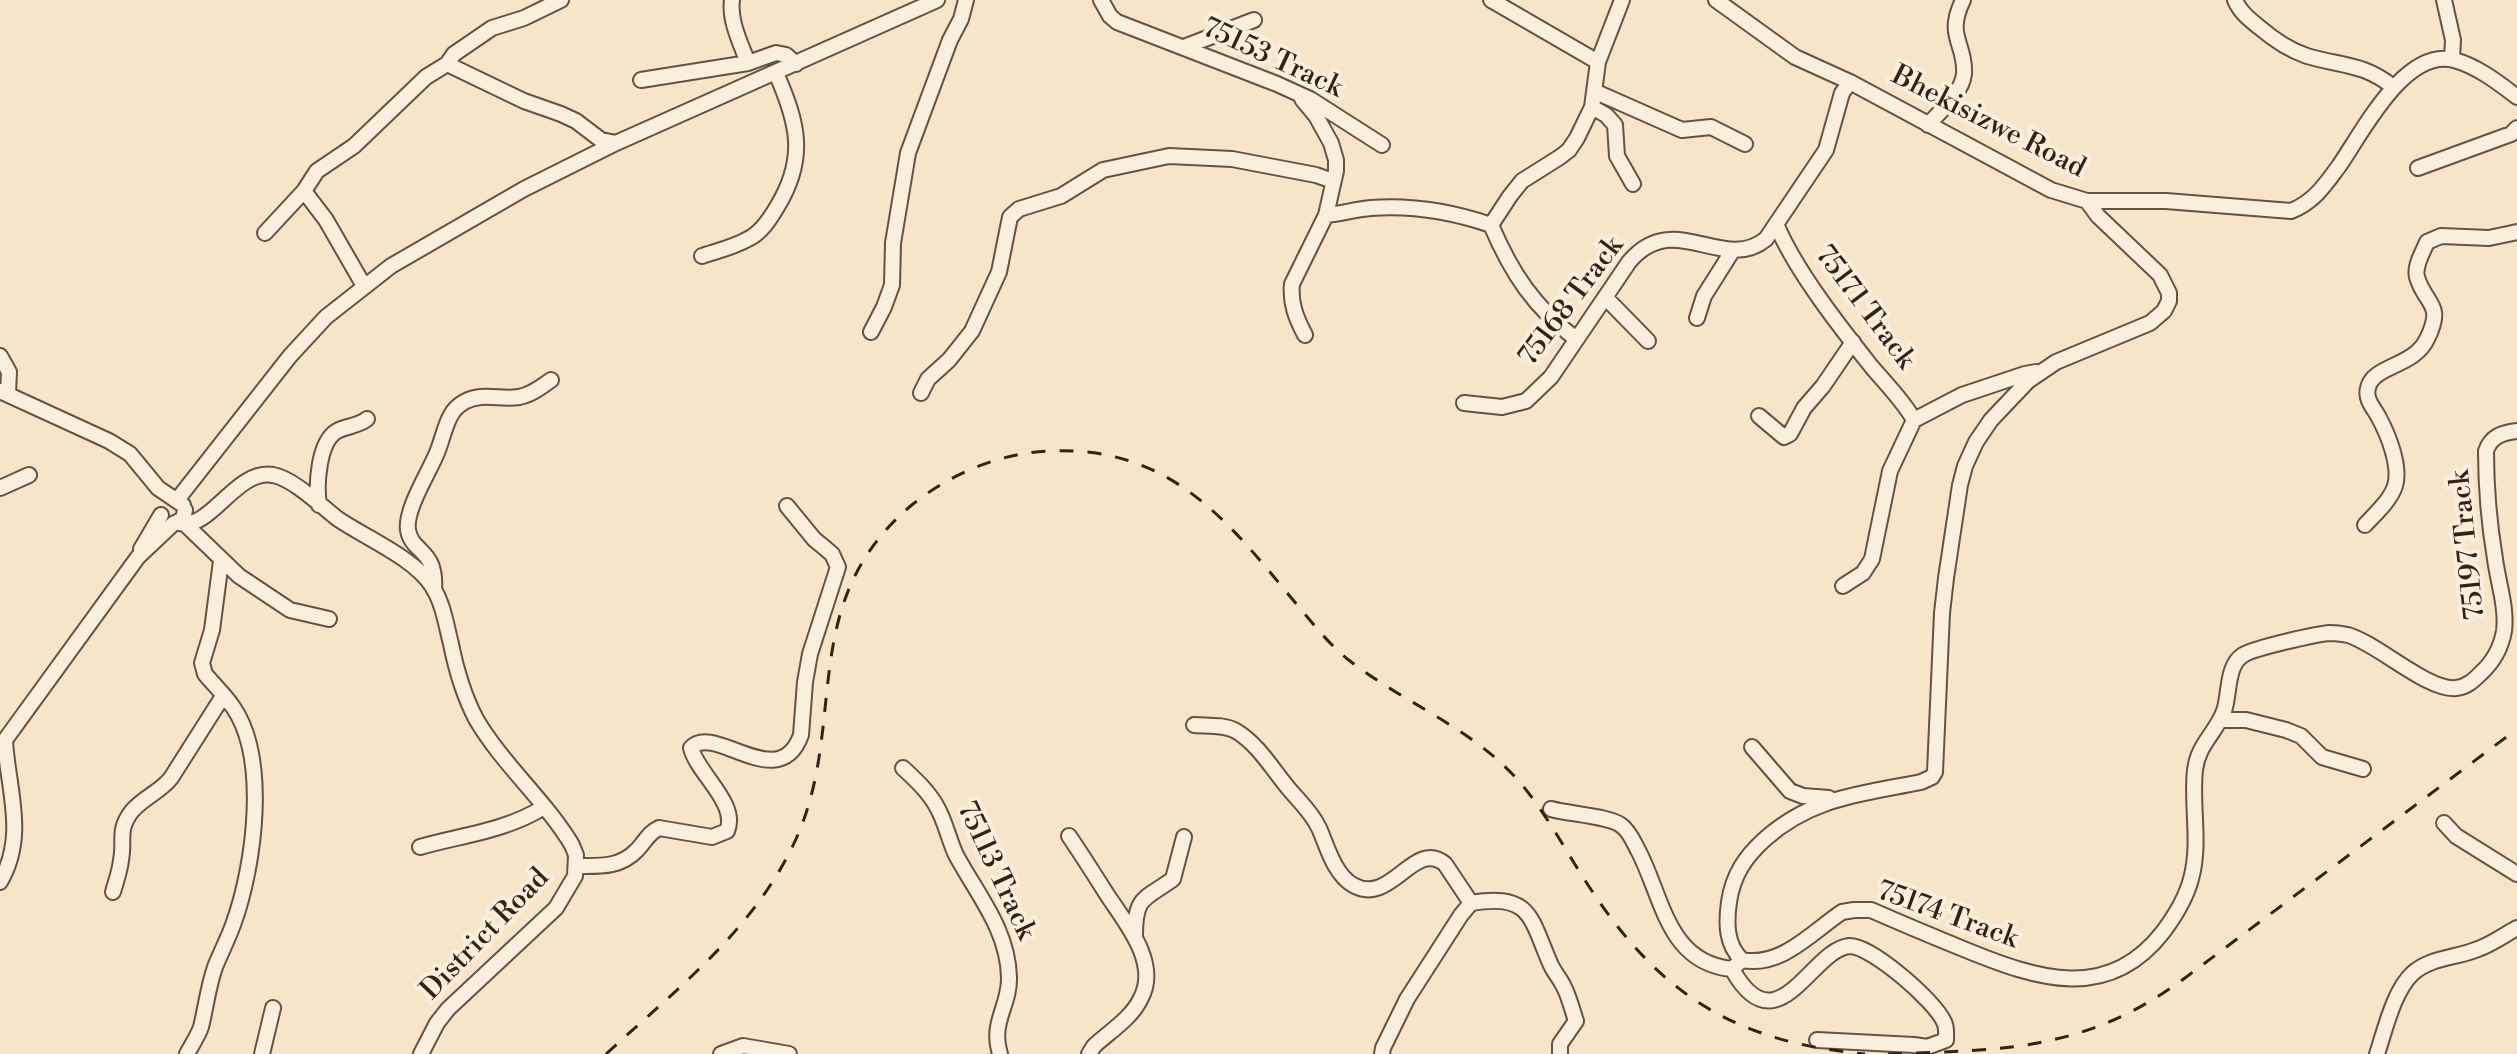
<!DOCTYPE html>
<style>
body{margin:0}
canvas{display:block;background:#f7e5c9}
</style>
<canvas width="2517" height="1054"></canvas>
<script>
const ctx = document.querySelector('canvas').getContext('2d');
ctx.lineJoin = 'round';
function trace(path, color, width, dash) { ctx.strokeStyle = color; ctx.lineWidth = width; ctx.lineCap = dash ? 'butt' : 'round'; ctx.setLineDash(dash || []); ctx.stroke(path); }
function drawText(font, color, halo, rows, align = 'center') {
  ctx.font = font + ' "Libre Bodoni",serif'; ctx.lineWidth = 8; ctx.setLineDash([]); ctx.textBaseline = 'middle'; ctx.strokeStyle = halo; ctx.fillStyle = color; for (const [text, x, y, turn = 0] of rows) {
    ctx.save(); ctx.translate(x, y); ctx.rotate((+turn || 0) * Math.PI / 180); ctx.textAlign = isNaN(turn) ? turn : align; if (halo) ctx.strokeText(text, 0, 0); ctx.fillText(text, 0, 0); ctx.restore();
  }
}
const minor = new Path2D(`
 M 732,0 C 729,21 741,44 748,63
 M 1101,0 L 1110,16 L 1117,22 L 1277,84 L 1310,99 L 1382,145
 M 1491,0 L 1598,62
 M 1716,0 L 1795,57 L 1850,82 L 2051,190 L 2087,201 L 2166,201 L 2291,211 C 2314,202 2325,185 2339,166 C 2362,133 2405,47 2454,60 C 2477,66 2499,83 2517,97
 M 2235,0 C 2240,12 2249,19 2259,27 C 2273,39 2289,50 2307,56 C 2340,66 2364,63 2393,87
 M 2444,0 L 2453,40 L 2452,59
 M 1184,47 L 1254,20
 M 447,64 L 454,54 L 492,28 L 524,18 L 561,0
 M 641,80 L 748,63 L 776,53 L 786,55 L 796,64
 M 1596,92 L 1682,130 L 1711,127 L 1745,144
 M 1302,99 L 1316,116 L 1331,143 L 1336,160 L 1336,171 L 1326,215 L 1292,284 C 1290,303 1296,318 1305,335
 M 1592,107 L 1606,115 L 1615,125 L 1617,156 L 1633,184
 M 1928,125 C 1940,111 1962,93 1964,74 C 1966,43 1945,37 1963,0
 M 2418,168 L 2511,134 L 2517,128
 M 304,191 L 326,220 L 364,286
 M 2087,201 L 2098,216 L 2160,275 L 2169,293 L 2169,301 L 2164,311 L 2150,323 L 2056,362 L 2028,381 L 1991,420 L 1976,442 L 1965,466 L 1960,485 L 1946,578 L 1942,613 L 1935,772 L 1932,777 L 1921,782 C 1862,794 1812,797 1765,839 C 1745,857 1733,875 1729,902 C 1726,923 1726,945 1742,960 C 1781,968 1812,932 1842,912 L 1854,910 L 1871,910 C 1903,924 1934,937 1966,950 C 2037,979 2108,1003 2163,932 C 2175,916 2186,898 2191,879 C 2201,843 2191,806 2195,770 C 2198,744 2216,733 2224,711 C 2230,694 2226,666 2243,655 C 2254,648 2316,634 2330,633 C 2336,633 2343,634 2348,635 C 2378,644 2428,691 2456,688 C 2467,687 2474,680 2481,673 C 2493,662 2501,648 2504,631 C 2507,608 2498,582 2495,559 C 2489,523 2486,488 2486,451 C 2491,436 2502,433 2517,431
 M 1326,215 C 1341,214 1356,209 1371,208 C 1412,205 1453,212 1491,225 C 1512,274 1534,307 1576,339
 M 1491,225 L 1510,196 L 1522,181 L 1560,157 L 1569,150 L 1577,138 L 1592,107 L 1598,62 L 1622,0
 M 1777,226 C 1796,271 1840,327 1871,366 C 1886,384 1902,399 1914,420
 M 265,233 L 304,191 L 317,171 L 354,146 L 426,77 L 447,64 L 524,101 L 561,114 L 576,121 L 601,140 L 616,143
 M 702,256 C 717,251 734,247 748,239 C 761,233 770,219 777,207 C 807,158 798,123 776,73
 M 1605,297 L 1648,341
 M 1697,318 L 1704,296 L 1733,250
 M 871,332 L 884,307 L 892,285 L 893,243 L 908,153 L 950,40 L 961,19 L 966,0
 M 0,356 L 9,372 L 8,393
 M 0,391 L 109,441 L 130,454 L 158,488 L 183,505
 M 921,393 L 928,379 L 949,360 L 972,331 L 999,272 L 1010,217 L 1019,209 L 1061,196 L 1103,170 L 1169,156 L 1232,159 L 1316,175 L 1333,181
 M 1464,403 L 1502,407 L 1526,401 L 1551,377 L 1629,262 C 1674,208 1723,274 1766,239 L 1826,150 L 1842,93 L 1850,82
 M 1759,416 L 1784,437 L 1790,434 L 1804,408 L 1823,386 L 1853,342
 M 0,488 L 29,475
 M 177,500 L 290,356 L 326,317 L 391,266 L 524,189 L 616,143 L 937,0
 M 319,505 C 316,486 318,442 337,431 C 347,426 358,426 367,419
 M 179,523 C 211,531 235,469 273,475 C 294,479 321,506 338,519 C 366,538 414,558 432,586 C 443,603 446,624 451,644 C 456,669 464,696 476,719 C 503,765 545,800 572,845 L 576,855 L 575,876 L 556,908 L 448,1009 L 437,1023 L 421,1054
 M 185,524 L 239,576 L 290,610 L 329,619
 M 2365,525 C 2375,514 2390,501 2395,486 C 2401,466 2388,434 2378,416 C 2373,407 2365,399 2368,388 C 2373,365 2414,367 2427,339 C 2445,303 2425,305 2417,277 C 2414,266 2423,252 2427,242 L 2441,236 L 2489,238 L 2517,232
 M 141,549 L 161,515
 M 1843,586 L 1863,573 L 1872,559 L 1890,471 L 1914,420 L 1962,395 L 2025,374 L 2036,372
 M 434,590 C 437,548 412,554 408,530 C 405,510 428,474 436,455 C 442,442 444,427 451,415 C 454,409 459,405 464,402 C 482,392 500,400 519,397 C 531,395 541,387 551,380
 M 2221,720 L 2246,720 L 2286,730 L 2301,736 L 2322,757 L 2363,769
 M 1194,725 C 1207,726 1224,724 1236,731 C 1258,744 1273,770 1289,789 C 1300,802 1312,813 1319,828 C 1327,846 1334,874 1353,885 C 1391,907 1414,838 1445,864 L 1471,903
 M 0,747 L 138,557 L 173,524 L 183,519 L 185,510
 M 1752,747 L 1790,791 L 1803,796 L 1829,798
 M 903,768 C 916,780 930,793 938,809 C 946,824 949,840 956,855 C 977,894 1008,930 1009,977 C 1010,1006 990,1022 1000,1054
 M 1551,809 C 1568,814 1611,816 1622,826 C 1630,832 1634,843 1639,852 C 1663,899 1668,963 1732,969
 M 2444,823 L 2456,836 L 2517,874
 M 1069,836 C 1082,855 1094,874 1106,893 C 1124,921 1160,962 1141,998 C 1132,1018 1109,1032 1094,1046 L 1089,1054
 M 420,847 C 462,835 506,831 544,807
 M 577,866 C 599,866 620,868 637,850 C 645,842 648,833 659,828 L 712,837 L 727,831 C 739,804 697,773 691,748 C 714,722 779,796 801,735 L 805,682 L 810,654 L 838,567 L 832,554 L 814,539 L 787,506
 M 0,882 C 27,836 8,790 5,741
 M 113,892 C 116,881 120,871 121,860 C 125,840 117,830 132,811 C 144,797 160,792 171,778 L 223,696
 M 1135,936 C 1135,896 1144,900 1173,879 L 1184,837
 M 1742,960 L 1732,969 C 1777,1050 1811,950 1849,946 C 1871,945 1936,1002 1944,1022 C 1947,1027 1946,1034 1946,1040 L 1927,1047 L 1914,1045 L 1817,1040
 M 187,1054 C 191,1046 198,1036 201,1027 C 206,1007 208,987 215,967 C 221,952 229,937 234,922 C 254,866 269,759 233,707 C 225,695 214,685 205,674 L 202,663 L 212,630 L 221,561
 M 262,1054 L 273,1008
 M 721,1054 L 743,1046 L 789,1054
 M 1382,1054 L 1383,1048 L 1407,999 L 1461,915 L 1471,903 C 1531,893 1530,917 1550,963 C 1553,971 1559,977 1563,985 C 1569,996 1572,1009 1576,1021 L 1560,1044 L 1560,1054
 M 2377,1054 C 2385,1030 2394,990 2413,973 C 2431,957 2457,958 2478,949 C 2492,944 2504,935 2517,928`);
trace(minor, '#675142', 18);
trace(minor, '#faeedc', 14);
trace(new Path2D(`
 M 606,1054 C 678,988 755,929 796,839 C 849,721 795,602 913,504 C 952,473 1000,453 1050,451 C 1168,446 1225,517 1293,600 C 1311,621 1328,644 1350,661 C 1404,703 1470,727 1517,779 C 1546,812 1566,852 1590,888 C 1661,996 1736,1042 1865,1054
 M 1888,1054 C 2005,1050 2086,1051 2185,978 L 2517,729`), '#372015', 3, [14, 14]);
drawText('28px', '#372015', '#faeedc', [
 ["75153 Track",1272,59,25],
 ["Bhekisizwe Road",1988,123,27],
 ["75168 Track",1572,302,-53],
 ["75171 Track",1864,308,53],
 ["75197 Track",2469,545,-96],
 ["75113 Track",995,871,65],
 ["75174 Track",1947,916,20],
 ["District Road",486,935,-46]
]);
</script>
